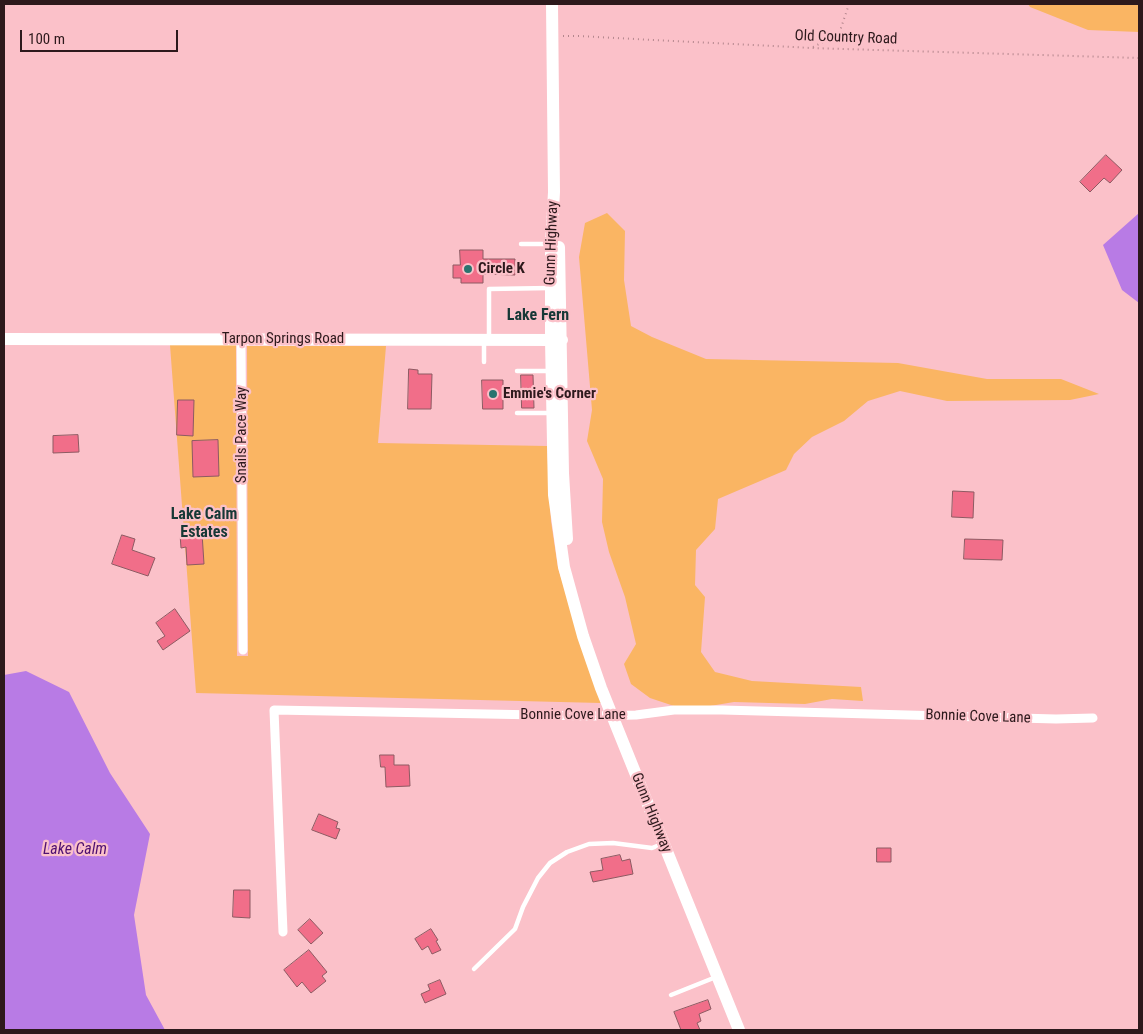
<!DOCTYPE html>
<style>
body{margin:0}
#map{position:relative;width:1143px;height:1034px;overflow:hidden;background:#fbc1c9;font-family:"Roboto Condensed",sans-serif}
canvas{display:block}
.frame{position:absolute;inset:0;border:5px solid #2d191c;pointer-events:none}
.scale{position:absolute;left:20px;top:30px;width:158px;height:22px;box-sizing:border-box;border:2px solid #2d191c;border-top:0;padding-left:6px;font-size:15px;line-height:18px;white-space:nowrap;color:#2d191c;-webkit-text-stroke:4px #fbc1c9;paint-order:stroke}
</style>
<div id="map">
<canvas width="1143" height="1034"></canvas>
<div class="frame"></div>
<div class="scale">100 m</div>
</div>
<script>
const ctx = document.querySelector('canvas').getContext('2d');
ctx.lineJoin = 'round';
function fill(path, color) { ctx.fillStyle = color; ctx.fill(path, 'evenodd'); }
function trace(path, color, width, dash) { ctx.strokeStyle = color; ctx.lineWidth = width; ctx.lineCap = dash ? 'butt' : 'round'; ctx.setLineDash(dash || []); ctx.stroke(path); }
function drawText(font, color, halo, rows, align = 'center') {
  ctx.font = font + ' "Roboto Condensed",sans-serif'; ctx.lineWidth = 4.5; ctx.setLineDash([]); ctx.textBaseline = 'middle'; ctx.strokeStyle = halo; ctx.fillStyle = color; for (const [text, x, y, turn = 0] of rows) {
    ctx.save(); ctx.translate(x, y); ctx.rotate((+turn || 0) * Math.PI / 180); ctx.textAlign = isNaN(turn) ? turn : align; if (halo) ctx.strokeText(text, 0, 0); ctx.fillText(text, 0, 0); ctx.restore();
  }
}
fill(new Path2D(`
 M 1028,4 L 1139,4 L 1139,32 L 1088,30 L 1030,7 Z
 M 607,213 L 625,231 L 624,280 L 631,326 L 652,337 L 706,359 L 898,363 L 987,379 L 1061,379 L 1099,394 L 1070,400 L 947,401 L 900,391 L 868,401 L 844,421 L 812,437 L 794,454 L 786,470 L 718,499 L 715,529 L 696,550 L 695,585 L 705,597 L 701,652 L 715,672 L 752,681 L 861,687 L 863,701 L 832,699 L 805,704 L 734,702 L 686,710 L 650,698 L 631,684 L 624,664 L 636,644 L 625,597 L 609,552 L 602,522 L 603,479 L 587,441 L 592,410 L 579,257 L 585,223 Z
 M 170,345 L 236,345 L 237,656 L 248,656 L 247,346 L 386,346 L 378,443 L 547,446 L 551,521 L 558,568 L 601,703 L 196,693 Z`), '#fab563');
fill(new Path2D(`
 M 1139,213 L 1139,303 L 1122,290 L 1103,245 Z
 M 26,671 L 69,692 L 110,773 L 150,834 L 134,915 L 146,995 L 165,1030 L 4,1030 L 4,675 Z`), '#b87be5');
const building = new Path2D(`
 M 1106,155 L 1122,170 L 1110,183 L 1104,178 L 1090,192 L 1080,182 Z
 M 460,250 L 483,250 L 483,259 L 515,259 L 515,275 L 483,274 L 483,283 L 461,283 L 461,278 L 453,278 L 453,265 L 460,265 Z
 M 409,369 L 418,370 L 418,374 L 432,374 L 431,409 L 408,409 Z
 M 521,375 L 533,375 L 534,408 L 522,408 Z
 M 482,380 L 503,380 L 503,409 L 483,409 Z
 M 178,400 L 194,400 L 193,436 L 177,435 Z
 M 78,435 L 79,452 L 53,453 L 53,436 Z
 M 218,440 L 219,476 L 193,477 L 192,441 Z
 M 953,491 L 974,492 L 973,518 L 952,517 Z
 M 202,533 L 204,564 L 187,565 L 186,547 L 181,548 L 180,534 Z
 M 122,535 L 135,539 L 132,550 L 155,558 L 148,576 L 112,564 Z
 M 965,539 L 1003,540 L 1002,560 L 964,559 Z
 M 175,609 L 190,631 L 163,650 L 157,641 L 165,636 L 156,623 Z
 M 380,755 L 394,755 L 394,765 L 409,765 L 410,786 L 386,787 L 385,767 L 381,767 Z
 M 319,814 L 338,822 L 336,828 L 340,829 L 336,839 L 312,830 Z
 M 877,848 L 891,848 L 891,862 L 877,862 Z
 M 620,855 L 622,861 L 630,859 L 633,874 L 593,882 L 590,872 L 603,870 L 601,859 Z
 M 234,890 L 250,890 L 250,918 L 233,917 Z
 M 310,919 L 323,933 L 311,944 L 298,930 Z
 M 431,929 L 438,940 L 436,941 L 441,950 L 432,954 L 428,946 L 422,950 L 415,939 Z
 M 309,950 L 327,972 L 322,976 L 326,981 L 311,993 L 302,982 L 297,987 L 284,970 Z
 M 440,980 L 446,994 L 425,1003 L 421,994 L 430,990 L 428,985 Z
 M 708,1000 L 711,1009 L 699,1014 L 701,1021 L 697,1023 L 700,1030 L 681,1030 L 674,1012 Z`);
fill(building, '#f16e89');
trace(building, '#8d5a62', 1);
trace(new Path2D(`
 M 563,36 L 577,36 L 811,48 L 1139,58
 M 813,47 L 839,34 L 849,4`), '#b3868d', 2, [1, 4]);
trace(new Path2D(`
 M 521,244 L 550,244
 M 489,338 L 489,289 L 550,288
 M 484,341 L 484,362
 M 517,371 L 551,371
 M 517,413 L 551,413
 M 474,969 L 515,929 L 523,907 L 538,878 L 550,863 L 567,852 L 589,844 L 613,843 L 652,848 L 662,844
 M 671,995 L 716,977`), '#fff', 4.5);
trace(new Path2D(`
 M 241,339 L 243,650
 M 283,932 L 274,710 L 593,716 L 636,715 L 674,710 L 722,710 L 1056,719 L 1093,718`), '#fff', 9);
trace(new Path2D(`
 M 552,4 L 554,192 L 551,244 L 551,340 L 554,495 L 564,567 L 583,636 L 601,688 L 739,1030
 M 559,247 L 563,473 L 567,539
 M 4,339 L 562,340`), '#fff', 12);
for (const [x, y, r, color] of [
 [468,269,5,"#2a746f"],
 [493,394,5,"#2a746f"]
]) { const dot = new Path2D(); dot.arc(x, y, r, 0, 2 * Math.PI); ctx.fillStyle = color; ctx.fill(dot); trace(dot, '#fbc1c9', 2); }
drawText('15px', '#2d191c', '#fbc1c9', [
 ["Old Country Road",846,38,2],
 ["Gunn Highway",552,243,-88],
 ["Tarpon Springs Road",283,339],
 ["Snails Pace Way",242,435,-90],
 ["Bonnie Cove Lane",573,715],
 ["Bonnie Cove Lane",978,717,2],
 ["Gunn Highway",651,813,68]
]);
drawText('bold 15px', '#2d191c', '#fbc1c9', [
 ["Circle K",478,269],
 ["Emmie's Corner",503,394]
], 'left');
drawText('bold 16px', '#163836', '#fbc1c9', [
 ["Lake Fern",538,316],
 ["Lake Calm",204,515],
 ["Estates",204,533]
]);
drawText('italic 16px', '#4f1071', '#fbc1c9', [
 ["Lake Calm",75,850]
]);
</script>
